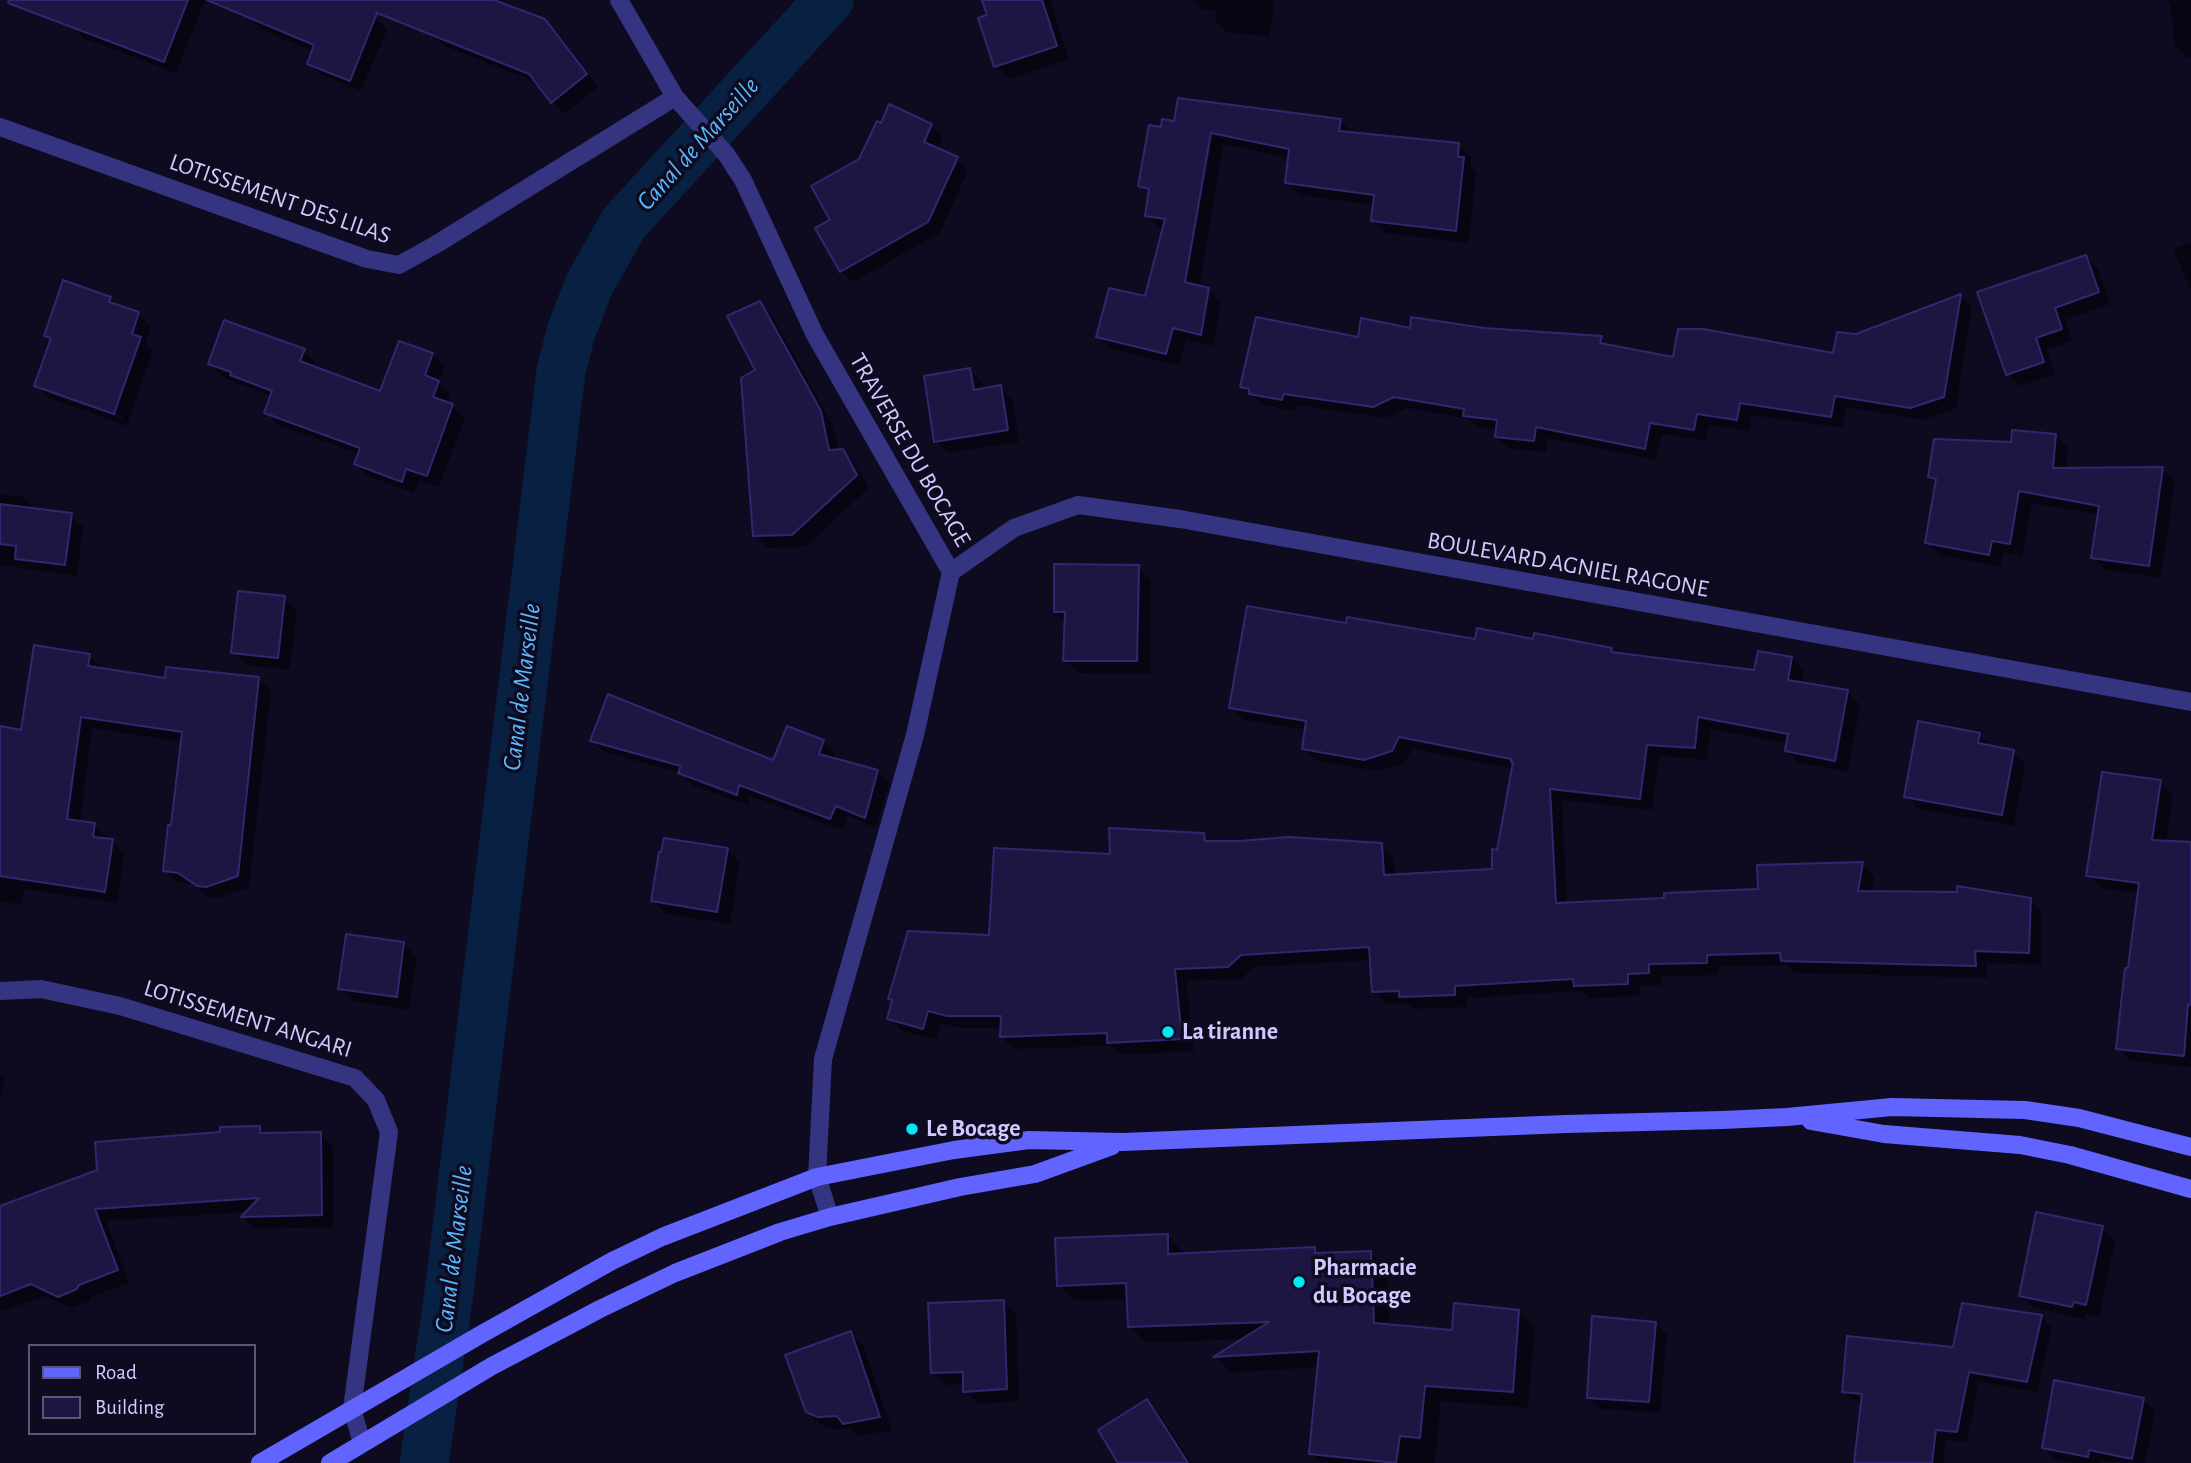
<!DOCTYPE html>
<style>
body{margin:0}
#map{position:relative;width:2191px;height:1463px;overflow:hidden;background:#0e0b20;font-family:"Alegreya Sans",sans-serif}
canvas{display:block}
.legend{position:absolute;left:28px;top:1344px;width:228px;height:91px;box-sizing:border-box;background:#0e0b20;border:2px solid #5b5779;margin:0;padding:9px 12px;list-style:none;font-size:21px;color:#cecaff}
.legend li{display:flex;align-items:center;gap:14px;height:35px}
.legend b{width:35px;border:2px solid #5b5779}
</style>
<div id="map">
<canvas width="2191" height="1463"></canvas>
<ul class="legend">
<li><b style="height:9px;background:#6164ff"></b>Road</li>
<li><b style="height:19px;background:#1d1642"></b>Building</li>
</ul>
</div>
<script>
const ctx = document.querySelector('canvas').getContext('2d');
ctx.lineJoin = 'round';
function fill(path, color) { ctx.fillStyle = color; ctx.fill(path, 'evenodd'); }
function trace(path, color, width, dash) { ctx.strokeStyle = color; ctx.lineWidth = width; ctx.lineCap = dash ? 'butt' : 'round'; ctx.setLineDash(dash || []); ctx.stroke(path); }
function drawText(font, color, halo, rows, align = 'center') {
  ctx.font = font + ' "Alegreya Sans",sans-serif'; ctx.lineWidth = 7; ctx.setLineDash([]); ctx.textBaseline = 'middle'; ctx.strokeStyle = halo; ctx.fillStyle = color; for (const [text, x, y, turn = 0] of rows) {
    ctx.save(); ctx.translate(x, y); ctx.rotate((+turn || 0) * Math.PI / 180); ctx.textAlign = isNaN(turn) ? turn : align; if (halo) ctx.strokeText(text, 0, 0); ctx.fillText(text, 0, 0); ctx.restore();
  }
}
fill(new Path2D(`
 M 83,0 L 205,0 L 176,73 L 85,39 L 73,27 Z
 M 257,0 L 368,0 L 375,18 L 387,30 L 361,91 L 321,75 L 309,63 L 314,51 L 262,30 L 250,18 Z
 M 443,0 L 490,0 L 544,21 L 557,33 L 598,87 L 564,114 L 538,83 L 442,45 L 430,33 Z
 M 984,0 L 1050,0 L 1069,59 L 1009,79 L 996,66 L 990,17 Z
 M 1192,0 L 1274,0 L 1270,36 L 1228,33 L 1215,20 L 1216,10 L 1201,9 Z
 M 2166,0 L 2191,0 L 2191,58 L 2188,58 L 2175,46 L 2170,4 Z
 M 1340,121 L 1353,133 L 1459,144 L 1471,157 L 1470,166 L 1476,172 L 1469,243 L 1385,233 L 1373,220 L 1374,205 L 1299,195 L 1286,182 L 1289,158 L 1223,144 L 1199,287 L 1208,289 L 1221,302 L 1213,347 L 1186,340 L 1179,366 L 1111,349 L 1098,336 L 1146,298 L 1165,229 L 1159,228 L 1147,215 L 1150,195 L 1140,186 L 1162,129 Z
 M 931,125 L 943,137 L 937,150 L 957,159 L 968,171 L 940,233 L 853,282 L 841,271 L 832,220 Z
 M 2191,242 L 2191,291 L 2173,249 Z
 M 2086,257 L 2098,269 L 2110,304 L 2065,320 L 2073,341 L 2047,350 L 2055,374 L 2020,386 L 2008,374 Z
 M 1960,296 L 1972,308 L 1956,408 L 1923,420 L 1846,407 L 1843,428 L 1751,415 L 1749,431 L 1709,425 L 1706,441 L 1662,434 L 1656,460 L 1548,438 L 1546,452 L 1509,449 L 1497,437 L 1498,430 L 1477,427 L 1468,419 L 1407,408 L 1386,418 L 1295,405 L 1294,411 L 1263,405 L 1242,387 L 1360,339 L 1411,330 L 1484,330 L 1601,338 L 1610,347 L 1675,359 L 1835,355 L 1857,336 Z
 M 110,298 L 120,308 L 138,314 L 151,327 L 145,343 L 153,351 L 127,426 L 49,398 L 36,385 L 52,341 L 46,336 ZM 49,389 L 123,416 L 122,419 L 49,393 Z
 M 759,304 L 772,316 L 833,425 L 839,451 L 842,451 L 855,464 L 869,488 L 805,547 L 768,548 L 755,535 Z
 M 304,351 L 316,363 L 314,369 L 381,394 L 432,354 L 445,367 L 439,383 L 450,395 L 447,404 L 452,406 L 465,418 L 439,487 L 419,480 L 414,493 L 368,476 L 356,464 L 359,454 L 279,425 L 266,412 L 272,397 L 222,377 L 210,364 Z
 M 970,370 L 982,382 L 984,390 L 1000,387 L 1012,399 L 1019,442 L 948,453 L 936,441 Z
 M 2055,435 L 2068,448 L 2066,469 L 2162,468 L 2175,481 L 2161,578 L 2106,570 L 2093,557 L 2099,515 L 2032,503 L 2022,556 L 2004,553 L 2001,567 L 1939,555 L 1927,542 L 1937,484 L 1930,477 L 2013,444 Z
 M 0,494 L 23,497 L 35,509 L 71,515 L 83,527 L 77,576 L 0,565 Z
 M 1138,567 L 1151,580 L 1150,674 L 1078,673 L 1065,660 L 1066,622 L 1056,612 Z
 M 284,598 L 297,611 L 290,670 L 246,665 L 233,652 Z
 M 1347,625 L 1477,641 L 1534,641 L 1611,650 L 1616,655 L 1756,672 L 1792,658 L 1804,671 L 1802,684 L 1848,692 L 1860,705 L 1848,772 L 1799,763 L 1787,751 L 1788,744 L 1710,729 L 1707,760 L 1659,756 L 1652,810 L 1562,800 L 1567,904 L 1666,900 L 1760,891 L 1862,864 L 1875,876 L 1872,892 L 2030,899 L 2042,912 L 2041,965 L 1986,963 L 1988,978 L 1795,973 L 1786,965 L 1719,967 L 1719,975 L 1661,976 L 1661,985 L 1640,986 L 1640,996 L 1588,998 L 1582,991 L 1467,998 L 1467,1007 L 1413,1009 L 1407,1003 L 1386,1004 L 1374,991 L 1372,960 L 1254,967 L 1241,979 L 1186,981 L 1194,1051 L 1121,1055 L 1112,1046 L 1014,1049 L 1001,1037 L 1002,1028 L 961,1028 L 941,1023 L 936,1040 L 902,1031 L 889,1018 L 893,1002 L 890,998 L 991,937 L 1112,856 L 1203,835 L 1211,842 L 1381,845 L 1394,858 L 1395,876 L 1494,871 L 1513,769 L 1412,749 L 1405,763 L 1378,771 L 1316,761 L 1304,748 L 1307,730 L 1244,720 L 1231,708 Z
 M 89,655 L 101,667 L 101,670 L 167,680 L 259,679 L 271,691 L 249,888 L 219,898 L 210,898 L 192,884 L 176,882 L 164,870 L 172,827 L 182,742 L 92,728 L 80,823 L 94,825 L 107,837 L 106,840 L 112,841 L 124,853 L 117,903 L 24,889 L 22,905 L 0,901 L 0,728 L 23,731 Z
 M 788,728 L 823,742 L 835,754 L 833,760 L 877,771 L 889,783 L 876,828 L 848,816 L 842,830 L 750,796 L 749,806 L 692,785 L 681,773 L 604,752 L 592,740 L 774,762 Z
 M 1979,735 L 1991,747 L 2013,752 L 2025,764 L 2014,826 L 1918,809 L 1906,796 Z
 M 2160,782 L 2173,795 L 2158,896 L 2101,888 L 2088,875 Z
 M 727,850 L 740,863 L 730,924 L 666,914 L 653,901 Z
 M 2191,930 L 2191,1067 L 2131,1061 L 2118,1048 Z
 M 404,944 L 417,957 L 409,1010 L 353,1001 L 340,988 Z
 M 0,1074 L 5,1078 L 0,1102 Z
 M 259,1128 L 266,1135 L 320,1134 L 333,1147 L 334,1227 L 255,1229 L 243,1217 L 248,1212 L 106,1221 L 129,1283 L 91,1297 L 90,1301 L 72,1308 L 44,1296 L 0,1312 L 0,1208 Z
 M 2102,1228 L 2115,1241 L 2099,1317 L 2086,1314 L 2085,1319 L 2034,1308 L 2021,1295 Z
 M 1167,1235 L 1183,1252 L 1183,1255 L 1314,1249 L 1319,1254 L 1371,1253 L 1387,1269 L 1389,1326 L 1454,1331 L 1518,1311 L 1535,1328 L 1528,1408 L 1441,1401 L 1435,1463 L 1321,1463 L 1311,1453 L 1319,1367 L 1231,1373 L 1216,1357 L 1245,1339 L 1146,1343 L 1130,1326 L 1129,1300 L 1075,1301 L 1059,1285 Z
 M 1003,1302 L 1016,1314 L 1019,1401 L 978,1404 L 965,1391 L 965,1384 L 945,1385 L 932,1372 Z
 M 2041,1317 L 2052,1327 L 2037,1392 L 1979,1382 L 1967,1442 L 1946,1440 L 1943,1463 L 1856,1463 L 1863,1402 L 1854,1401 L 1844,1391 Z
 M 1656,1324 L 1667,1335 L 1660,1413 L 1600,1409 L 1589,1397 Z
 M 850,1333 L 863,1346 L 892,1430 L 858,1436 L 851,1429 L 832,1429 L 821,1425 L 807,1411 Z
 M 2143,1399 L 2155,1412 L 2145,1463 L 2100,1461 L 2100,1463 L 2072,1463 L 2056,1460 L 2044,1448 Z
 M 1147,1401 L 1159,1413 L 1191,1463 L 1120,1463 Z`), '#0007');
trace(new Path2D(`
 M 424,1463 L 449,1293 L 561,371 L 571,332 L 589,285 L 624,223 L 829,0`), '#082042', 49);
const building = new Path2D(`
 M 9,0 L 188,0 L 164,62 L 8,3 Z
 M 207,0 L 494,0 L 545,19 L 587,74 L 551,103 L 529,74 L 377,13 L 350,81 L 307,64 L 314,45 Z
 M 982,0 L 1042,0 L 1057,46 L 994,67 L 978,18 L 987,15 Z
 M 1178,98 L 1341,119 L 1339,131 L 1459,143 L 1458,157 L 1464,157 L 1456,231 L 1371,221 L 1374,195 L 1285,183 L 1289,149 L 1211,133 L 1185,282 L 1209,288 L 1201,335 L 1173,328 L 1166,354 L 1096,337 L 1109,288 L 1145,296 L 1165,219 L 1145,216 L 1149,189 L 1138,186 L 1149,125 L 1161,127 L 1162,119 L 1174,121 Z
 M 889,104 L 932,124 L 924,142 L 958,157 L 928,222 L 840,272 L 815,228 L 830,220 L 811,186 L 859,159 L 877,121 L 881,123 Z
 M 2086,255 L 2099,292 L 2055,308 L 2062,329 L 2036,338 L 2044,362 L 2006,375 L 1977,292 Z
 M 63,280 L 111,297 L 109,302 L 139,312 L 132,334 L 141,337 L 114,414 L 34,386 L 51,338 L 44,336 Z
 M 1961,294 L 1944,397 L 1910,408 L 1835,396 L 1831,417 L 1740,403 L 1737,420 L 1697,414 L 1694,430 L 1650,423 L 1645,449 L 1536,427 L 1534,441 L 1495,437 L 1497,420 L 1463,416 L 1464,409 L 1394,397 L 1373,407 L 1284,394 L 1282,400 L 1249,394 L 1249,389 L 1240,387 L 1256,317 L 1358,337 L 1361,318 L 1410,328 L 1411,317 L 1484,328 L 1602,336 L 1600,343 L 1673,357 L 1678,329 L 1703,329 L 1833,353 L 1837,332 L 1856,334 Z
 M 760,301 L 821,411 L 829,450 L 843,449 L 857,475 L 792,535 L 753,536 L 741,378 L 755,370 L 727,316 Z
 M 224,320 L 305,349 L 300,361 L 380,391 L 399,341 L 433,353 L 425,375 L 439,381 L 433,397 L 453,404 L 427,476 L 406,469 L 402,482 L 354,464 L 360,448 L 264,413 L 272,391 L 230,375 L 231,372 L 208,364 Z
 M 970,368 L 974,390 L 1001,385 L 1008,430 L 934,442 L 924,376 Z
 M 2012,430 L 2056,434 L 2053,468 L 2163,467 L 2149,566 L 2091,558 L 2099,506 L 2019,491 L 2010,544 L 1992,541 L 1989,555 L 1925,543 L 1936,479 L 1928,477 L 1934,439 L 2011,442 Z
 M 0,504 L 72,513 L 65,565 L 15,559 L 16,546 L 0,544 Z
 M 1054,564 L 1139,565 L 1137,661 L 1063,661 L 1065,612 L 1054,612 Z
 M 238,591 L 285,596 L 278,658 L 231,653 Z
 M 1247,606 L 1346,623 L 1347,617 L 1475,639 L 1477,628 L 1533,639 L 1534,633 L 1612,648 L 1611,652 L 1754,670 L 1758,651 L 1792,657 L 1788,680 L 1848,690 L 1835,761 L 1785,751 L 1788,734 L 1698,717 L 1695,748 L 1647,745 L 1640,799 L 1550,789 L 1556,903 L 1664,898 L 1664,893 L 1758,889 L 1757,865 L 1863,862 L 1858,891 L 1957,892 L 1957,886 L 2031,898 L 2029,953 L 1975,951 L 1976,966 L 1781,961 L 1780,953 L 1707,955 L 1707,963 L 1649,964 L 1649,973 L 1628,974 L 1628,984 L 1574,986 L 1573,979 L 1455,986 L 1455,995 L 1399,997 L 1399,991 L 1372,992 L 1369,947 L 1241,955 L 1228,967 L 1175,969 L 1182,1039 L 1107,1043 L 1107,1033 L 1000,1037 L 1001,1016 L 947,1016 L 928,1011 L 923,1029 L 887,1019 L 892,1000 L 888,999 L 908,931 L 989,935 L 994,848 L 1110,854 L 1109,828 L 1204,833 L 1205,841 L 1239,841 L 1289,837 L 1382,843 L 1384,875 L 1492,869 L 1492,849 L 1497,850 L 1513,762 L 1511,762 L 1511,759 L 1399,737 L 1392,751 L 1364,760 L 1302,749 L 1306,721 L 1229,708 Z
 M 34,645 L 90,654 L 88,666 L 165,678 L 166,667 L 259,677 L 238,876 L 206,887 L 197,886 L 178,873 L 163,871 L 168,825 L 171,825 L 182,732 L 81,717 L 67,819 L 95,823 L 93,837 L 113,839 L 105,892 L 0,876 L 0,726 L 21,730 Z
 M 608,694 L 773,760 L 787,726 L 824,740 L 819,754 L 878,770 L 865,818 L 836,806 L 830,819 L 739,785 L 737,795 L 678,773 L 681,766 L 590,741 Z
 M 1918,721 L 1980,733 L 1978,743 L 2014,750 L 2002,815 L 1904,797 Z
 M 2102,772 L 2161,780 L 2152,840 L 2191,842 L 2191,1005 L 2188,1004 L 2184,1056 L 2116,1049 L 2125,968 L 2128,968 L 2139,883 L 2086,876 Z
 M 664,838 L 728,848 L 717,912 L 651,901 L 659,852 L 661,852 Z
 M 346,934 L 404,942 L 397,997 L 338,989 Z
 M 260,1126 L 260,1133 L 321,1132 L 322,1215 L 241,1217 L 259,1198 L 95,1209 L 118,1270 L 79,1285 L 77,1289 L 58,1297 L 31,1284 L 0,1296 L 0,1206 L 97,1170 L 95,1142 L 220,1132 L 220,1127 Z
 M 2036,1212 L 2103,1226 L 2086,1305 L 2074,1302 L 2072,1307 L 2019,1296 Z
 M 1168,1234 L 1168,1254 L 1315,1247 L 1315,1253 L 1371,1251 L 1374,1323 L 1452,1330 L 1454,1303 L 1519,1310 L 1513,1392 L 1425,1386 L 1420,1438 L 1400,1436 L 1396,1463 L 1309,1454 L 1319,1351 L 1213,1357 L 1269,1322 L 1128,1327 L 1126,1283 L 1057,1286 L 1055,1238 Z
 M 1004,1300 L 1007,1389 L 963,1392 L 963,1372 L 931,1373 L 928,1303 Z
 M 1962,1303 L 2042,1315 L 2027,1382 L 1969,1372 L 1957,1432 L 1936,1430 L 1932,1463 L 1854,1463 L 1862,1394 L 1842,1392 L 1847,1336 L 1953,1347 Z
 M 1592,1316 L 1656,1322 L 1649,1402 L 1587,1398 Z
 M 851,1331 L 880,1417 L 843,1424 L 837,1416 L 818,1417 L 806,1412 L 785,1355 Z
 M 2054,1380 L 2144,1398 L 2132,1459 L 2089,1450 L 2088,1457 L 2042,1448 Z
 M 1147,1399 L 1188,1463 L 1118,1463 L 1098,1430 Z`);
fill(building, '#1d1642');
trace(building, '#32276f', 2);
trace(new Path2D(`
 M 619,0 L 675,97 L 726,154 L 743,180 L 815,335 L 951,572 L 915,735 L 823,1059 L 817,1177 L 830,1217
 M 0,127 L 367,259 L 399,265 L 435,245 L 675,97
 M 951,572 L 1014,528 L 1078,505 L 1180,519 L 2191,702
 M 0,991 L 41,989 L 120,1006 L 355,1078 L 376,1100 L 389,1132 L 352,1409 L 362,1443`), '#343481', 18);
trace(new Path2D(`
 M 1811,1121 L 1884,1134 L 2020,1145 L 2070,1155 L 2191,1189
 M 260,1463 L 480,1335 L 612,1261 L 662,1237 L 817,1177 L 954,1150 L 1029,1140 L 1123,1142 L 1566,1124 L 1722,1120 L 1787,1117 L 1892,1107 L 2025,1110 L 2079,1118 L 2191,1147
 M 330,1463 L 492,1366 L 600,1309 L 675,1273 L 780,1232 L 830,1217 L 960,1187 L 1035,1174 L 1112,1146`), '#6164ff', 18);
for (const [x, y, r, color] of [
 [1168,1032,7,"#00e8f5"],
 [912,1129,7,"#00e8f5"],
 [1299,1282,7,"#00e8f5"]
]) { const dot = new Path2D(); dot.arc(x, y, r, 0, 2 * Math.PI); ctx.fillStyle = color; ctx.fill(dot); trace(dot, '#0e0b20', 2.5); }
drawText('24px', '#cecaff', '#0e0b20', [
 ["LOTISSEMENT DES LILAS",280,199,19],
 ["TRAVERSE DU BOCAGE",910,450,60],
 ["BOULEVARD AGNIEL RAGONE",1568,565,10],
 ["LOTISSEMENT ANGARI",248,1019,17]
]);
drawText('bold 24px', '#cecaff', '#0e0b20', [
 ["La tiranne",1182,1032],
 ["Le Bocage",926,1129],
 ["Pharmacie",1313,1268],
 ["du Bocage",1313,1296]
], 'left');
drawText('italic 26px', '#58b9ff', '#0e0b20', [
 ["Canal de Marseille",698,144,-48],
 ["Canal de Marseille",522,687,-83],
 ["Canal de Marseille",454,1249,-83]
]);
</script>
